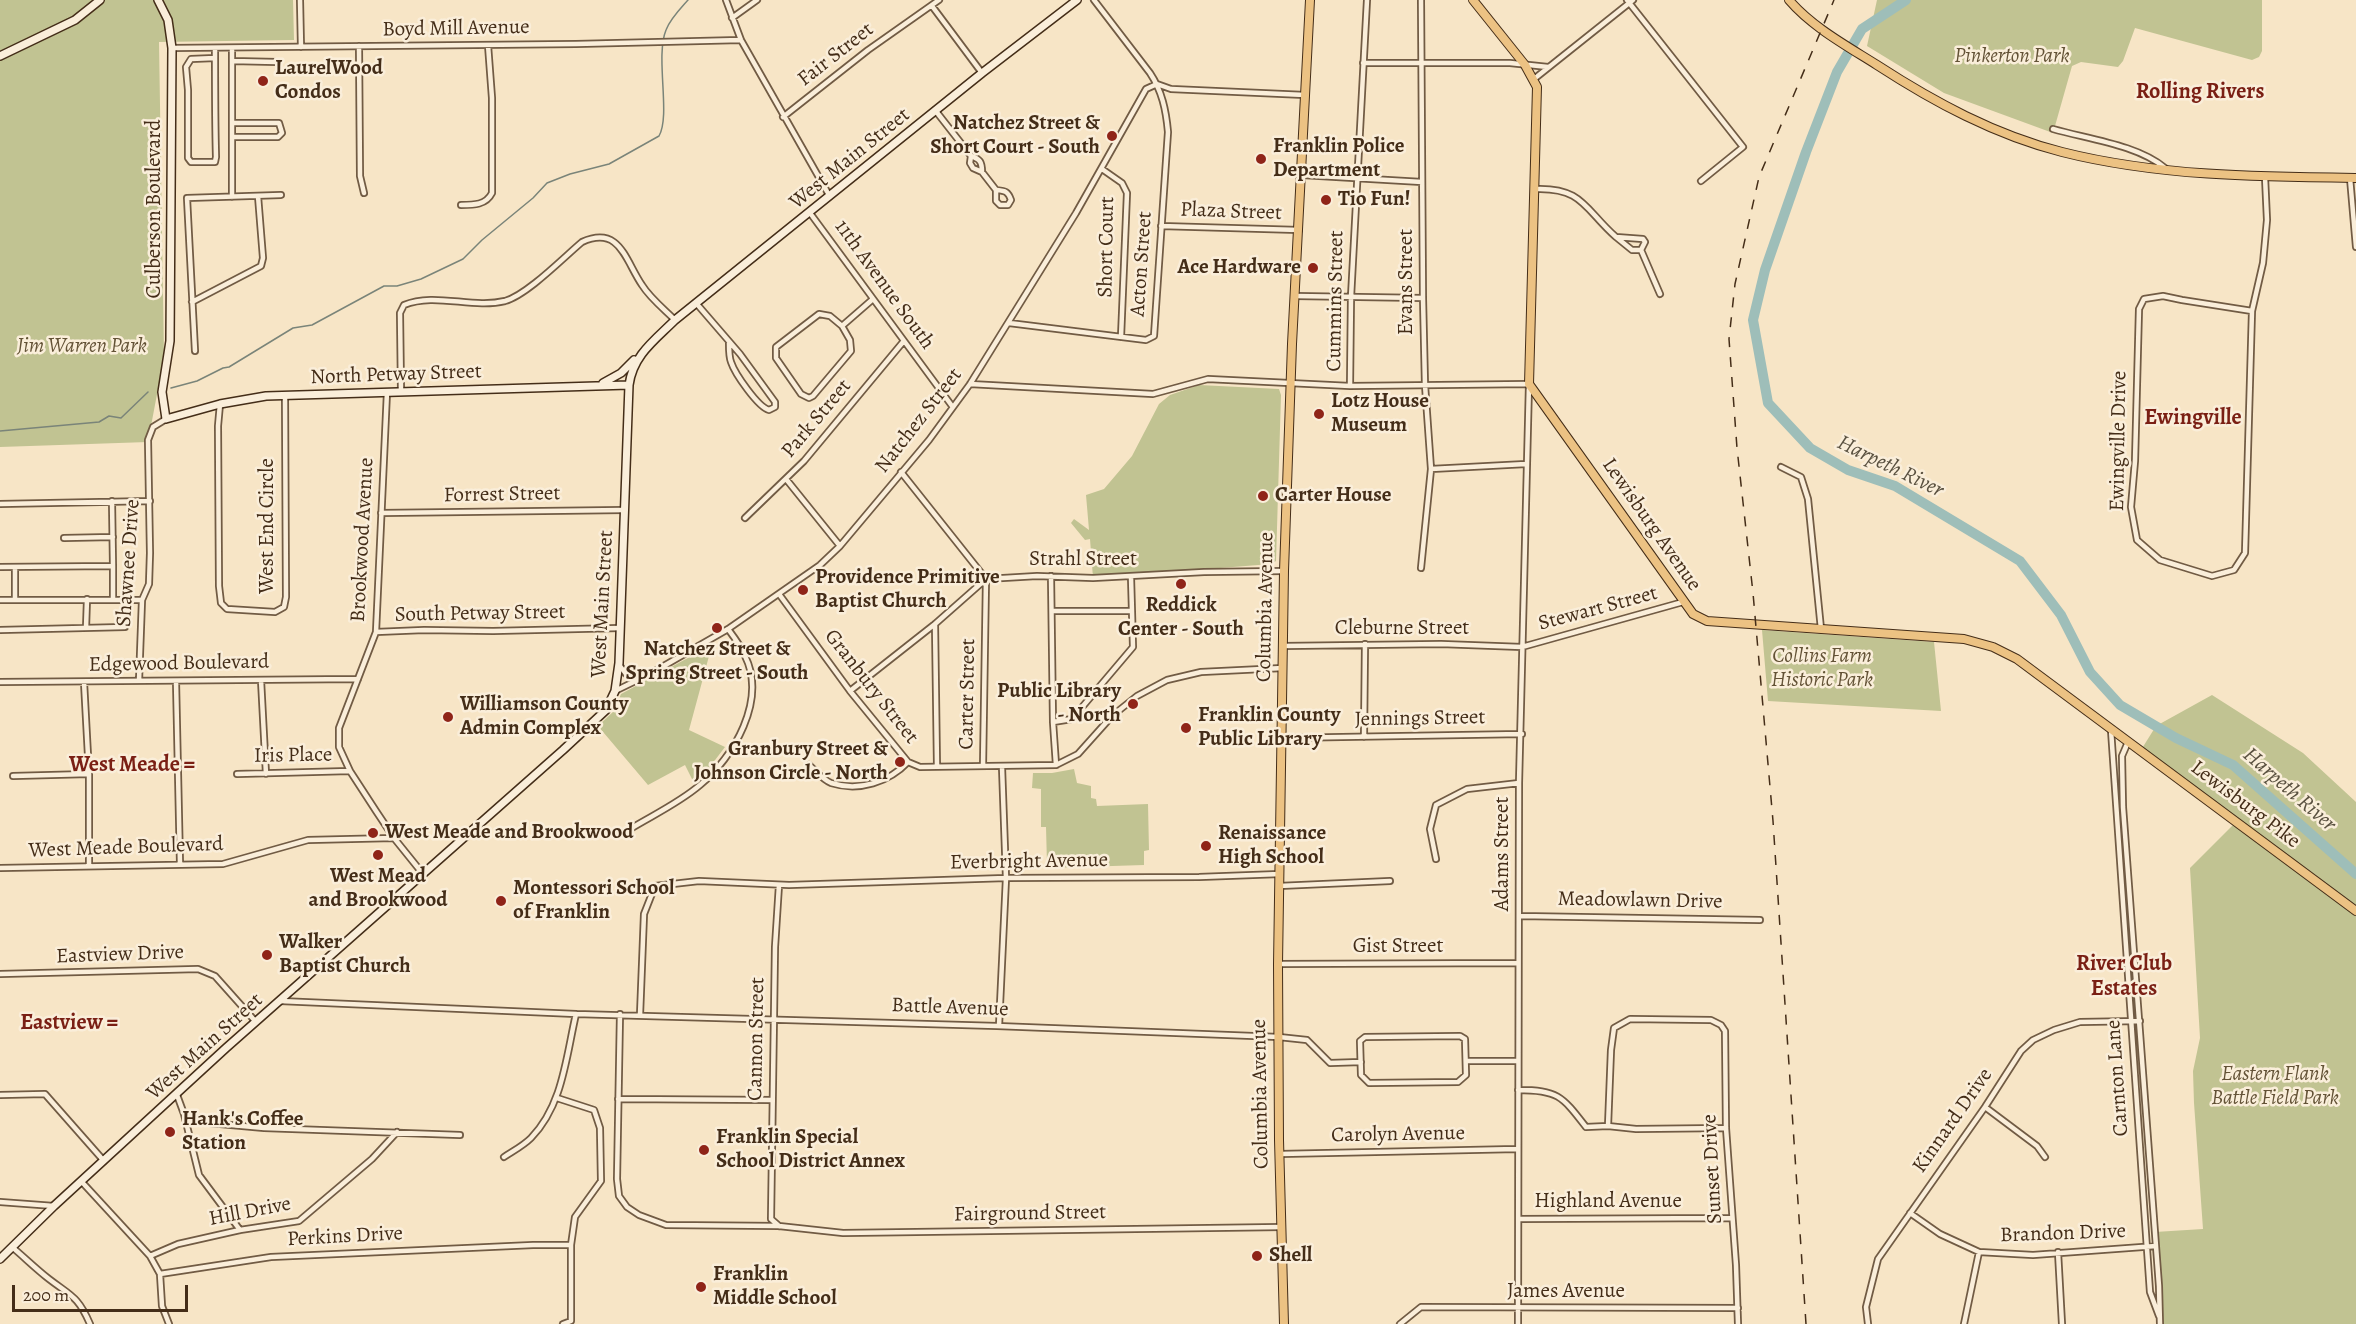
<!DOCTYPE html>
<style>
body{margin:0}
#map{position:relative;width:2356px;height:1324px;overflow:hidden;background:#f7e5c6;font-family:Alegreya,serif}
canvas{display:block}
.scale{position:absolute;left:12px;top:1285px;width:176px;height:27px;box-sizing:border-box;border:3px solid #442d18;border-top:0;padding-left:8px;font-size:18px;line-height:21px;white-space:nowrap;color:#442d18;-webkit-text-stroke:4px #faeeda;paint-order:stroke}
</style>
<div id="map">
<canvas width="2356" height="1324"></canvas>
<div class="scale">200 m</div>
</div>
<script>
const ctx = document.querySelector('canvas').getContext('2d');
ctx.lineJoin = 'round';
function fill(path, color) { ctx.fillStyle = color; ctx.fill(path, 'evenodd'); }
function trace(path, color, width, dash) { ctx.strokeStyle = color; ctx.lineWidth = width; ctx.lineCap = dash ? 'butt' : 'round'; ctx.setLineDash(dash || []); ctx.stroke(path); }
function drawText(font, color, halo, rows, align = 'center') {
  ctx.font = font + ' Alegreya,serif'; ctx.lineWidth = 5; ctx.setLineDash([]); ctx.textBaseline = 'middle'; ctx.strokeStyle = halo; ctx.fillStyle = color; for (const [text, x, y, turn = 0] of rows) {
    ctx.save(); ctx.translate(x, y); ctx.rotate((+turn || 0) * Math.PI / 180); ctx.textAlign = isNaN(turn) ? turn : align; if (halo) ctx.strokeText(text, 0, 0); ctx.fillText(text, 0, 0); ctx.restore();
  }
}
fill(new Path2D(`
 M 0,0 L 293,0 L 294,40 L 159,42 L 164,357 L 148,442 L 0,447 Z
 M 1877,0 L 2262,0 L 2262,51 L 2259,57 L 2252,60 L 2135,28 L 2123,61 L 2118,67 L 2081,62 L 2072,66 L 2053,133 L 1944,93 L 1867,46 Z
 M 1199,385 L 1279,389 L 1281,395 L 1276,561 L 1271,564 L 1093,578 L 1090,539 L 1085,540 L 1071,523 L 1074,519 L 1089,530 L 1086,495 L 1104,489 L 1132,456 L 1159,404 L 1170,395 Z
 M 1762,630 L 1934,642 L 1941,711 L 1768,701 Z
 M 712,645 L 689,730 L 725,747 L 706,772 L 694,783 L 685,765 L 648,785 L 598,726 L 614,711 L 621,694 Z
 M 2212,695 L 2303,753 L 2356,802 L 2356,1324 L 2160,1324 L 2155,1232 L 2203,1229 L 2194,1103 L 2193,1071 L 2200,1038 L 2190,868 L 2237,821 L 2141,750 L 2156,726 Z
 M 1074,769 L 1077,783 L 1091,786 L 1091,798 L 1096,799 L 1097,806 L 1148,804 L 1149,850 L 1144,851 L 1144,865 L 1049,868 L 1047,864 L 1046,827 L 1041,827 L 1041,789 L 1032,788 L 1033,773 L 1052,773 Z`), '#c1c392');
trace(new Path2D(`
 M 171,388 L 197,381 L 223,368 L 229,367 L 293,328 L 312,325 L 384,286 L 397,286 L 421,279 L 463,259 L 482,240 L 533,198 L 547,183 L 570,174 L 609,164 L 659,136 C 671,115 655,57 666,30 C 670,19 680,9 688,0
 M 0,431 L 99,422 L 109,416 L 121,418 L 148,392`), '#7a8479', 1.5);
trace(new Path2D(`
 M 1906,0 L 1862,29 L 1837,72 L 1806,152 L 1765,270 L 1753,320 L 1768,403 L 1810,448 L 1848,470 L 1895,486 L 2020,561 L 2061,615 L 2090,672 L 2120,705 L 2176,738 L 2233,765 L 2356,874`), '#9ebeb9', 10);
const street = new Path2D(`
 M 300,0 L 301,47
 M 726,0 L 741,40 L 829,195
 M 1421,0 L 1423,298 L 1425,385 L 1431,469 L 1421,568
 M 1627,0 L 1743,147 L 1701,181
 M 932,6 L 982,73
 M 732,18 L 757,0
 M 359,46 L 360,176 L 364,193
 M 172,48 L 576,44 L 741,40
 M 215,48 C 215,84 215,121 216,157 L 215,162 L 191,162 L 188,158 L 188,90 L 186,67 L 191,59 L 215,58
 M 232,48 L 232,197
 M 232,61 L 277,62
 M 1363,63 L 1510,63 L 1548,67
 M 1534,79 L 1633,0
 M 1157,84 L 1171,89 L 1305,95
 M 935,110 L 971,156 L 970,163 L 973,168 L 982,172 L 996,190 L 996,201 L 1000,205 L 1008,205 L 1011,200 C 1008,191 1005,191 996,190
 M 783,117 L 868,50 L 939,0
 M 232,123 L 279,123 L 282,133 L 278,137 L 232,137
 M 2053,129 C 2088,139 2138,145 2165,168
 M 971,156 C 980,159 982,162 982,172
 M 1102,169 L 1122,183 L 1127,193 L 1121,337
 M 1302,175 L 1422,182
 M 2350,178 L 2356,247
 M 1535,189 C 1583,187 1585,210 1616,237 L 1643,239 L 1645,242 L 1641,250 L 1632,250 L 1616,237
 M 461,205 C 474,205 486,205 492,193 L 492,98 L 488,45
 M 810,213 L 952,406
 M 1161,226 L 1299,230
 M 1641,250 L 1660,294
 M 1295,296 L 1423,298
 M 192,302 L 261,266 L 263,258 L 258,196
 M 696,303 L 740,354 L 775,402 L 775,407 L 769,410 C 758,407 735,374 731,362 C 729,357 729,349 729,343
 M 2252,311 L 2182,300 L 2163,296 L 2144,299 L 2139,309 L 2135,461 L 2131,507 L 2137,540 L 2160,560 L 2212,576 L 2234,570 L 2245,553 L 2252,311 L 2263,263 L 2267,220 L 2265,177
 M 1009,323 L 1146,340 L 1154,336 L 1168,132 C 1166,110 1162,91 1150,73 L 1094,0
 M 842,326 L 830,316 L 819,314 L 776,347 L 776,358 L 801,394 L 809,398 L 813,396 L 851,351 L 850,340 L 842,326 L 873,299
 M 195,351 L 187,198 L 281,195
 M 970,384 L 1153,394 L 1208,379 L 1350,386 L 1529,384 L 1519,783 L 1518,1324
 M 1350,386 L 1351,297 L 1367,0
 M 401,391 L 400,313 L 404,305 C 435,292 472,309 505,301 C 527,295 564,257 582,242 C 620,225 625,260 642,285 C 650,298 664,309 675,320
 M 387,392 L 376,632 L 339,728 L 339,747 L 350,771 L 376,811 L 394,838 L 423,874
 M 220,404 L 218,426 L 219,586 L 221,603 L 227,609 L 275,612 L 284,607 L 286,597 L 285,396
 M 1781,467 L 1801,477 L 1808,499 L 1821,629
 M 1431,469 L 1526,464
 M 901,472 L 986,579 L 983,766
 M 786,479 L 840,546
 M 112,501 L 113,566
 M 0,504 L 150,501
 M 381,513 L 624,510
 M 745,518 L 804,461 L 903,342
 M 64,538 L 113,537
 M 0,567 L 113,566 L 113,599
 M 1051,576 L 1053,722
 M 779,594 L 850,691 L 908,762 L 920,767 L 1056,765 L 1078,754 L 1112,716 L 1137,696 L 1167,680 L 1201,672 L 1283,668
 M 0,600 L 142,600
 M 15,600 L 15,567
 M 1052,611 L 1132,611
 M 935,624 L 937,766
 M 86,628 L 87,599
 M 0,630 L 125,627
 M 376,632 L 424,630 L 493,631 L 620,628
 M 1283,646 L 1441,644 L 1522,647 L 1683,602
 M 620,666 L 626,674 L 642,676
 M 261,680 L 266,774
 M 139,681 L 142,600 L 149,584 L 150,553 L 148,440 L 153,427 L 166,419
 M 176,681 L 180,864
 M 0,682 L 358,679
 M 84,682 L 89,774 L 89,866
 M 615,691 L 648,675 L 728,629 L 820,565 L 840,546 L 929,440 L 970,384 L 1076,213 L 1146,89 L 1157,84
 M 850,691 L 935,624 L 986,579 L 1037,576 L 1093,578 L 1204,572 L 1284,571
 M 2111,730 L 2150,1292 L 2159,1316
 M 1364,737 L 1365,644
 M 1282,738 L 1522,734
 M 2128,742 L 2122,756 L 2123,807 L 2159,1286 L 2160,1324
 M 809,765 C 816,771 823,780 831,783 C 859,792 889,782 908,762
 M 1056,765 L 1053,722 L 1072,719 L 1133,647 L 1131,577
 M 237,774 L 350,771
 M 13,776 L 89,774
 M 630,829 C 653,815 679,803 700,785 C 734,757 767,700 745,656 C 741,646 734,637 728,629
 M 1436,859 L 1430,829 L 1436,805 L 1467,789 L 1519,783
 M 0,868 L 223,864 L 308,840 L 394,838
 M 1279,886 L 1390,881
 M 1520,916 L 1760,920
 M 1278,964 L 1518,963
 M 0,974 L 198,969 L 215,976 L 256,1022
 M 280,1001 L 576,1014 L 997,1026 L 1279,1037 L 1307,1040 L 1330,1063 L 1361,1062
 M 620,1014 L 617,1179 L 619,1196 L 627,1207 L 639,1215 L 666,1225 L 779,1226 L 843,1233 L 1282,1227
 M 640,1015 L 644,914 L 655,886 L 699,881 L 789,885 L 1006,878 L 1199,877 L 1280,874
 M 999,1026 L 1006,878 L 1002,767
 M 1460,1036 L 1465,1039 L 1466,1075 L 1458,1082 L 1369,1083 L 1361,1075 L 1360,1041 L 1365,1037 Z
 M 1466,1061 L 1518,1061
 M 1518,1090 C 1558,1090 1562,1096 1586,1127 L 1608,1126 L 1636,1129 L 1726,1128
 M 0,1095 L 45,1094 L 104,1161
 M 177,1095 L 184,1114 L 209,1123 L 264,1128 L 460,1135
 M 557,1098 L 594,1110 L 600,1128 L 601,1181 L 575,1217 L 571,1245 L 571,1321 L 563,1324
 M 618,1099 L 772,1100
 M 1985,1107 L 2037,1146 L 2045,1157
 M 184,1114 L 199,1175 L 240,1230
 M 1608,1126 L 1611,1050 L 1614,1028 L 1630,1019 L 1711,1020 L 1721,1025 L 1725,1031 L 1726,1128 L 1736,1265 L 1738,1324
 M 1280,1154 L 1517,1149
 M 504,1157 C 513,1151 523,1146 531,1138 C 563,1105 566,1057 576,1014
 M 81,1181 L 150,1256 L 160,1274 L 162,1306 L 169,1324
 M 0,1202 L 54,1206
 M 1910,1213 L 1940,1234 L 1979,1252 L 2033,1255 L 2156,1246
 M 1519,1219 L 1732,1218
 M 779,1226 L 771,1219 L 775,947 L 779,885
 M 12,1247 C 24,1257 36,1269 49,1279 C 71,1296 78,1296 90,1324
 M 2058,1252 L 2062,1324
 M 150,1256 L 178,1244 L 240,1230 L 299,1221 L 372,1159 L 397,1132
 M 160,1274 L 271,1257 L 533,1245 L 571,1245
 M 1400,1324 L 1421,1307 L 1738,1308
 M 1868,1324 L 1866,1307 L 1878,1259 L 1985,1107 L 2021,1051 L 2033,1040 L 2054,1030 L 2080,1022 L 2140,1021
 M 1964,1324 L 1979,1252`);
const secondary = new Path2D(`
 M 158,0 L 168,20 L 172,48 L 170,341 L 162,392 L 166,419 L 220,404 L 266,396 L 629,385
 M 0,56 L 75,20 L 100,0
 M 603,383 L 621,373 L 634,360
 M 0,1259 L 54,1206 L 226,1048 L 563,750 L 606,710 L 615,691 L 619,663 L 629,385 C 633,355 655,340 675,320 L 982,73 L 1077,0`);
const primary = new Path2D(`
 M 1473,0 L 1525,65 L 1537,87 L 1529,384 L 1693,614 L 1707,621 L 1964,639 L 1993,647 L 2017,659 L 2356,911
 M 1789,0 C 1812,27 1847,46 1877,65 C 1934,102 1995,135 2062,152 C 2157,176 2258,177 2356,178
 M 1284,1324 L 1279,1140 L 1278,964 L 1284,571 L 1292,344 L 1310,0`);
trace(street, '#715b44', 8);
trace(secondary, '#442d18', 10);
trace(primary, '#442d18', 10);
trace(street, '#faeeda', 4.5);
trace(secondary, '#faeeda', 7);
trace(primary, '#ecc283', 8);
trace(new Path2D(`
 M 1806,1324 L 1773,821 L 1753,593 L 1737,448 L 1729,339 L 1735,284 L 1759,177 L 1834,0`), '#442d18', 1.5, [10, 10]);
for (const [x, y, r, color] of [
 [263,81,6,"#8f2418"],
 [1112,136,6,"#8f2418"],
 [1261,159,6,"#8f2418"],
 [1326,200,6,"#8f2418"],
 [1313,268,6,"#8f2418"],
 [1319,414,6,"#8f2418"],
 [1263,496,6,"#8f2418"],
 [1181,584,6,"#8f2418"],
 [803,590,6,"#8f2418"],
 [717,628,6,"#8f2418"],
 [1133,704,6,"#8f2418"],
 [448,717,6,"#8f2418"],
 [1186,728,6,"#8f2418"],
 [900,762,6,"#8f2418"],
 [373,833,6,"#8f2418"],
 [1206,846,6,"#8f2418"],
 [378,855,6,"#8f2418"],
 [501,901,6,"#8f2418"],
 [267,955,6,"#8f2418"],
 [170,1132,6,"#8f2418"],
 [704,1150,6,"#8f2418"],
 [1257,1256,6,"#8f2418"],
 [701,1287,6,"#8f2418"]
]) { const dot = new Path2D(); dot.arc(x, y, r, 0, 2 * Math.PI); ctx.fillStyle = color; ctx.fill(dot); trace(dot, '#faeeda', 2); }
drawText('21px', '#442d18', '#faeeda', [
 ["Boyd Mill Avenue",456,29,-1],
 ["Fair Street",836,55,-38],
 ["West Main Street",850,159,-39],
 ["Culberson Boulevard",155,209,-90],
 ["Plaza Street",1231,212,2],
 ["Short Court",1107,247,-89],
 ["Acton Street",1142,264,-86],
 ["Evans Street",1407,282,-90],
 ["11th Avenue South",884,285,54],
 ["Cummins Street",1336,301,-89],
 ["North Petway Street",396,375,-2],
 ["Park Street",817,419,-50],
 ["Natchez Street",919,421,-52],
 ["Ewingville Drive",2119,441,-89],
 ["Forrest Street",502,495,-1],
 ["Lewisburg Avenue",1651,525,55],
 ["West End Circle",268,526,-90],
 ["Brookwood Avenue",363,540,-87],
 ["Strahl Street",1083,560],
 ["Shawnee Drive",129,563,-86],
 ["West Main Street",603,604,-87],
 ["Columbia Avenue",1266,607,-89],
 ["Stewart Street",1598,609,-15],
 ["South Petway Street",480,614,-1],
 ["Cleburne Street",1402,629],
 ["Edgewood Boulevard",179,664,-1],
 ["Granbury Street",871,687,52],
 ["Carter Street",968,694,-89],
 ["Jennings Street",1420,719,-1],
 ["Iris Place",293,756,-1],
 ["Lewisburg Pike",2245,805,37],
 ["West Meade Boulevard",126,848,-2],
 ["Adams Street",1503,854,-90],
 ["Everbright Avenue",1029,862,-1],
 ["Meadowlawn Drive",1640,901,1],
 ["Gist Street",1398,947],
 ["Eastview Drive",120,955,-2],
 ["Battle Avenue",950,1008,2],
 ["Cannon Street",757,1039,-89],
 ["West Main Street",205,1047,-42],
 ["Carnton Lane",2118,1078,-94],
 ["Columbia Avenue",1261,1094,-91],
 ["Kinnard Drive",1953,1121,-55],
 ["Carolyn Avenue",1398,1135,-1],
 ["Sunset Drive",1713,1169,-93],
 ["Highland Avenue",1608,1202],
 ["Hill Drive",250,1212,-11],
 ["Fairground Street",1030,1214,-1],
 ["Brandon Drive",2063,1234,-2],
 ["Perkins Drive",345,1237,-3],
 ["James Avenue",1566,1292]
]);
drawText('italic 21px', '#635236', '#faeeda', [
 ["Pinkerton Park",2012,57],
 ["Jim Warren Park",82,347],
 ["Collins Farm",1822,657],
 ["Historic Park",1822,681],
 ["Eastern Flank",2275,1075],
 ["Battle Field Park",2275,1099]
]);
drawText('bold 21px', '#442d18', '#faeeda', [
 ["LaurelWood",275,69],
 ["Condos",275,93],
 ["Natchez Street &",1100,124,"right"],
 ["Short Court - South",1100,148,"right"],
 ["Franklin Police",1273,147],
 ["Department",1273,171],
 ["Tio Fun!",1338,200],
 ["Ace Hardware",1301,268,"right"],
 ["Lotz House",1331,402],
 ["Museum",1331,426],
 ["Carter House",1275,496],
 ["Providence Primitive",815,578],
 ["Baptist Church",815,602],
 ["Reddick",1181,606,"center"],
 ["Center - South",1181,630,"center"],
 ["Natchez Street &",717,650,"center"],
 ["Spring Street - South",717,674,"center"],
 ["Public Library",1121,692,"right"],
 ["- North",1121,716,"right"],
 ["Williamson County",460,705],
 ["Admin Complex",460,729],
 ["Franklin County",1198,716],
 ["Public Library",1198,740],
 ["Granbury Street &",888,750,"right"],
 ["Johnson Circle - North",888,774,"right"],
 ["West Meade and Brookwood",385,833],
 ["Renaissance",1218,834],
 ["High School",1218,858],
 ["West Mead",378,877,"center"],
 ["and Brookwood",378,901,"center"],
 ["Montessori School",513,889],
 ["of Franklin",513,913],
 ["Walker",279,943],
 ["Baptist Church",279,967],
 ["Hank's Coffee",182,1120],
 ["Station",182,1144],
 ["Franklin Special",716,1138],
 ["School District Annex",716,1162],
 ["Shell",1269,1256],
 ["Franklin",713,1275],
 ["Middle School",713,1299]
], 'left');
drawText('bold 22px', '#7a1f14', '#faeeda', [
 ["Rolling Rivers",2200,93],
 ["Ewingville",2193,419],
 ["West Meade =",132,766],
 ["River Club",2124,965],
 ["Estates",2124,990],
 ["Eastview =",69,1024]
]);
drawText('italic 22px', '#5a5140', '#faeeda', [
 ["Harpeth River",1890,467,26],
 ["Harpeth River",2289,790,41]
]);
</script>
